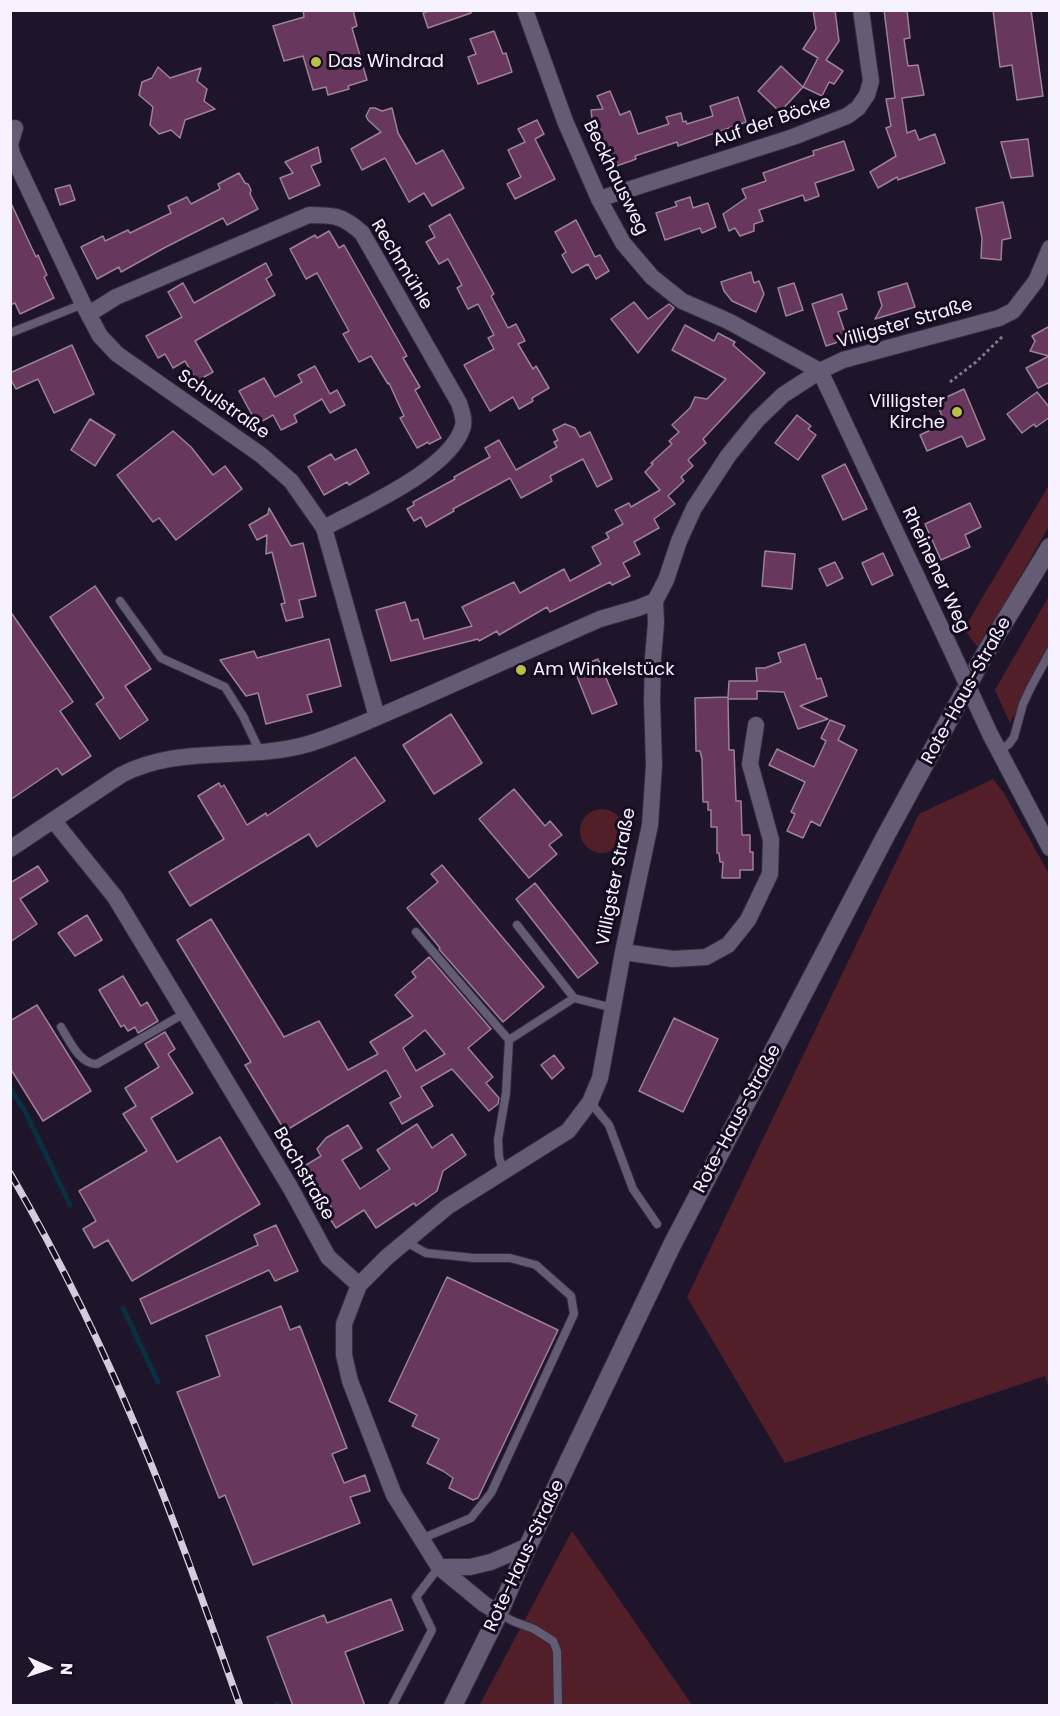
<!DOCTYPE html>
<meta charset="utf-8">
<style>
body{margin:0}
#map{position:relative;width:1060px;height:1716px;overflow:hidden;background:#1e152b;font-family:Poppins,sans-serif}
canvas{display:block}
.frame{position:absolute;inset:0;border:12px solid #f7f2ff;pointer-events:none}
.north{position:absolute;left:18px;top:1638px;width:60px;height:60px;-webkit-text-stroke:4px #150c21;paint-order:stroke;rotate:93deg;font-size:16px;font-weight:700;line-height:24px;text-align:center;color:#f7f2ff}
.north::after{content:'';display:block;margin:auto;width:21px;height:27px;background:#f7f2ff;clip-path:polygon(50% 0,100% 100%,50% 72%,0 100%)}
</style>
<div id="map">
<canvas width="1060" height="1716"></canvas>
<div class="frame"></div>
<div class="north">N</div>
</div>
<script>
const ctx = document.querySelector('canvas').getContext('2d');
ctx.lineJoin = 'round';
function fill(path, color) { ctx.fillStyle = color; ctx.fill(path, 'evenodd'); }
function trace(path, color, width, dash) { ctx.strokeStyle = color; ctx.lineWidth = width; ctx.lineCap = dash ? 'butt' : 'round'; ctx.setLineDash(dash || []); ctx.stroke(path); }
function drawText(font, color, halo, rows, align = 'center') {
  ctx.font = font + ' Poppins,sans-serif'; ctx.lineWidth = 6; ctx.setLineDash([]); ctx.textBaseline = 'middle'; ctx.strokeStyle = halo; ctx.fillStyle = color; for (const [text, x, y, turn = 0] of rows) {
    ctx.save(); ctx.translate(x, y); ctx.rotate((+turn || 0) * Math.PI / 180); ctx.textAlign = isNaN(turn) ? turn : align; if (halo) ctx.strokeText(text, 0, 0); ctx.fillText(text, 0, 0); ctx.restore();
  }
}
fill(new Path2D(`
 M 1049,485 L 1049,526 L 979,649 L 964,629 Z
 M 1049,596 L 1049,650 L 1010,723 L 995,690 Z
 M 993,779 L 1004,793 L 1049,874 L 1049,1388 L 1045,1376 L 785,1463 L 687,1297 L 919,814 Z
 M580 831a22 22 0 1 1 44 0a22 22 0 1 1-44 0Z
 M 572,1531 L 692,1705 L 479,1706 Z`), '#521f29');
trace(new Path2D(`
 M 10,1088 L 25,1111 L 70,1205
 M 123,1308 L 158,1382
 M 277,1704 L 278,1706`), '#093042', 5);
const building = new Path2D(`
 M 303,10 L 353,10 L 357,26 L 352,28 L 367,80 L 348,86 L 349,89 L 328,95 L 326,87 L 313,90 L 303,56 L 284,61 L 273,26 L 304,17 Z
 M 432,10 L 471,10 L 471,13 L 428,28 L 423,13 Z
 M 813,10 L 835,10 L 839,41 L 826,60 L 843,71 L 834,84 L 829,82 L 822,96 L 803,87 L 818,58 L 803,49 L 816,29 Z
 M 884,10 L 907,10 L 910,38 L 904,39 L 908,66 L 918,65 L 924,95 L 902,98 L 907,133 L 915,130 L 919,140 L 935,134 L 945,163 L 898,180 L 897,177 L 878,188 L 870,172 L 896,156 L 886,128 L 891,126 L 886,99 L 895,98 Z
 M 993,10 L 1031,10 L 1043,96 L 1017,100 L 1012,65 L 1000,67 Z
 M 494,31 L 503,54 L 506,53 L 512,72 L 478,84 L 468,57 L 476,54 L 470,39 Z
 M 781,66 L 803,87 L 780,112 L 758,91 Z
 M 158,67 L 170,78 L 201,68 L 197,81 L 207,89 L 204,101 L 215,109 L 185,120 L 180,138 L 171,130 L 159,134 L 150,125 L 153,107 L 139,95 L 142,82 L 152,78 Z
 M 610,91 L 620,115 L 630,111 L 638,134 L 669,124 L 666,117 L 681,113 L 683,122 L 686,121 L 687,124 L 713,116 L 710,106 L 738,97 L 746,122 L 678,146 L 677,142 L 635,156 L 636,159 L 611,168 L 603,145 L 598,144 L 589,120 L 592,119 L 591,110 L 603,109 L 597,96 Z
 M 370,108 L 375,108 L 382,111 L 392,108 L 398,133 L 416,164 L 443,150 L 464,188 L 432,206 L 424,193 L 409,202 L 385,158 L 362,170 L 351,149 L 381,132 L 368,120 L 366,116 Z
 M 537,120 L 544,134 L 535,139 L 555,179 L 515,199 L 507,184 L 521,177 L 508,150 L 525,142 L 518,129 Z
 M 1028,139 L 1033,176 L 1011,178 L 1001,142 Z
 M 844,141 L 854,170 L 815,183 L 819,196 L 805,201 L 803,195 L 759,210 L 763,221 L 754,224 L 754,231 L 740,236 L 735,228 L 729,231 L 723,214 L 746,198 L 742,189 L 766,181 L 763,173 L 814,155 L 813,151 Z
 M 318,147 L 321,162 L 311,166 L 320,185 L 289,199 L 280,178 L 293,173 L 285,162 Z
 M 239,173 L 245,183 L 248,184 L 251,190 L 250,194 L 258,209 L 227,225 L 223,218 L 164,248 L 121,272 L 119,267 L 97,279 L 81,247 L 103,236 L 105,241 L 128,230 L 130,233 L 171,213 L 168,206 L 187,197 L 191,204 L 220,189 L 218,184 Z
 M 70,185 L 75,200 L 60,205 L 55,189 Z
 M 690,197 L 693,208 L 708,203 L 716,227 L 702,233 L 700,228 L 665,240 L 656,213 L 677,206 L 675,202 Z
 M 10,201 L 36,257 L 38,255 L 47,275 L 44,277 L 54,298 L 20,314 L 15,303 L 10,305 Z
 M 1003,202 L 1011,238 L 1002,240 L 1001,260 L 981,258 L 982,238 L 976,208 Z
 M 450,214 L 494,294 L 491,296 L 508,328 L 516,324 L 525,341 L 518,344 L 533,369 L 536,366 L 549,388 L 532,398 L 533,401 L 519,409 L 513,397 L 490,411 L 464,365 L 494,349 L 488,338 L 494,335 L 478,304 L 468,309 L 457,288 L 462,285 L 448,259 L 439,264 L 426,242 L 435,237 L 429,226 Z
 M 576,220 L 595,257 L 600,255 L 609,271 L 596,279 L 588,264 L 572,273 L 562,255 L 566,252 L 555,232 Z
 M 329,231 L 339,248 L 344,245 L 407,356 L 403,358 L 420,387 L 415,390 L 441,438 L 429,444 L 428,442 L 417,448 L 400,418 L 404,416 L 389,383 L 388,384 L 371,356 L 359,362 L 343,334 L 349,331 L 317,273 L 306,279 L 290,249 L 315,235 L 317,238 Z
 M 266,263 L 272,275 L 266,279 L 275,295 L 195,341 L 213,372 L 197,381 L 185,361 L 173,368 L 165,354 L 158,358 L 146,336 L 182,317 L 168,292 L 183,283 L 194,303 Z
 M 751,272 L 754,283 L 759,281 L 764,294 L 756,312 L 732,301 L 724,291 L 721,282 Z
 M 794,283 L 803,310 L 786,316 L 778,288 Z
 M 907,283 L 915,307 L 875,319 L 882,306 L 878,292 Z
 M 842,294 L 847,309 L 838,312 L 847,339 L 826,346 L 812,304 Z
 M 634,302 L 648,319 L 669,304 L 674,308 L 638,353 L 611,319 Z
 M 685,325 L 714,341 L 718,333 L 735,342 L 733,345 L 765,373 L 703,439 L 706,443 L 688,460 L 693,466 L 681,477 L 684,481 L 668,496 L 675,504 L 654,519 L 659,528 L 634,542 L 640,554 L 623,563 L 630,576 L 612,585 L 610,582 L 550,612 L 547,607 L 499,635 L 497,631 L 479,641 L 478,639 L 391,661 L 376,610 L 405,602 L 411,621 L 418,619 L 424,639 L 472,626 L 462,607 L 514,582 L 520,593 L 564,569 L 570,581 L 601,564 L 592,547 L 609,538 L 606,533 L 623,524 L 615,510 L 629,503 L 631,507 L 660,490 L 645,472 L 653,464 L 651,463 L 672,444 L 669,441 L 679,432 L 672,425 L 690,408 L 695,397 L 707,399 L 726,379 L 672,350 Z
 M 1050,326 L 1050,382 L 1038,388 L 1026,368 L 1049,356 L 1030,351 L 1035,341 L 1032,336 Z
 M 72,345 L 94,394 L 54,413 L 38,379 L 16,389 L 10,378 L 10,373 Z
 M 315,366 L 330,394 L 337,390 L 345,405 L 330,413 L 322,399 L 294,415 L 297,422 L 281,430 L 273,415 L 257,424 L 239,391 L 264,378 L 275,397 L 302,382 L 298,375 Z
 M 964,389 L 985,439 L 967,447 L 962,436 L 927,451 L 920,435 L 945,423 L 936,402 Z
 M 1037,392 L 1050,408 L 1050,417 L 1036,427 L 1034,424 L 1022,433 L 1007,414 Z
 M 797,415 L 811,426 L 808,429 L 816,435 L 798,460 L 775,443 Z
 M 90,419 L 115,435 L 95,466 L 71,450 Z
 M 565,424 L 575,428 L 580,437 L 590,432 L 612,479 L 597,487 L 583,459 L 550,476 L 552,481 L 521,498 L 510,478 L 453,509 L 454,511 L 426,527 L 421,517 L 414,521 L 407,509 L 414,505 L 413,502 L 455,479 L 454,477 L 490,457 L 485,448 L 499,440 L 516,470 L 557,447 L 554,442 L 558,440 L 553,430 Z
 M 173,431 L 191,447 L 213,475 L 225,466 L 242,489 L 176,540 L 159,518 L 153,522 L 117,475 Z
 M 356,449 L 369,473 L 349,485 L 347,482 L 324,495 L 308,467 L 331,454 L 335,460 Z
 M 845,464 L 867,509 L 843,520 L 822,476 Z
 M 970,503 L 981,527 L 965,535 L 970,547 L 941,560 L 925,524 Z
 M 269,508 L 291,546 L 303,543 L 316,596 L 299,600 L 303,617 L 286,621 L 281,604 L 285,603 L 272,552 L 266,554 L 267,535 L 257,540 L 249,525 L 268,514 Z
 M 765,551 L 795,554 L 792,589 L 762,586 Z
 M 883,553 L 893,575 L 872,585 L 862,563 Z
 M 835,562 L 843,578 L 827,586 L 819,569 Z
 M 95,586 L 151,669 L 125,686 L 148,720 L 120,739 L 96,704 L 104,698 L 50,617 Z
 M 10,611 L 73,702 L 60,711 L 91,756 L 62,775 L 57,768 L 10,800 Z
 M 329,639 L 341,686 L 307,695 L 312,712 L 266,724 L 258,693 L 246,696 L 220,660 L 254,651 L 257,658 Z
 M 805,644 L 817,679 L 821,678 L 827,696 L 800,706 L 828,719 L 798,729 L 784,692 L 757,691 L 757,699 L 728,699 L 729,750 L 734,750 L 736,801 L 741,801 L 742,835 L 750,835 L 750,852 L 753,852 L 753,870 L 740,870 L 740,878 L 722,878 L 723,862 L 720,862 L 719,853 L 717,853 L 717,827 L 711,827 L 711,810 L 708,810 L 708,802 L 703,802 L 702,759 L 700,751 L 696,751 L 695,698 L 728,697 L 728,698 L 729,681 L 757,681 L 756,668 L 765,668 L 781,662 L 778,653 Z
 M 598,659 L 617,704 L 592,714 L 574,669 Z
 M 451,714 L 482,763 L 434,794 L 403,745 Z
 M 830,720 L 845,726 L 838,740 L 857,750 L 820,826 L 811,821 L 803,838 L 787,831 L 795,814 L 791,812 L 805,782 L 769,765 L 777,749 L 814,767 L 826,741 L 821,738 Z
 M 355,757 L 385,801 L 317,847 L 309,834 L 190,906 L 169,872 L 224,839 L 198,796 L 219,783 L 221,787 L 224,785 L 247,825 L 266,813 L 267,816 Z
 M 514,789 L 545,826 L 550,821 L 562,835 L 549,845 L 557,854 L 529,878 L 479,819 Z
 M 442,865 L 544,987 L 503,1022 L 439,949 L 440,948 L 407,908 L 438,882 L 431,874 Z
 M 38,866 L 48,881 L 20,899 L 37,924 L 10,942 L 10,883 Z
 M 535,883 L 598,963 L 578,978 L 516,899 Z
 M 87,915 L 102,940 L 75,956 L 58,933 Z
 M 211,919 L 284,1037 L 319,1021 L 348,1070 L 378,1054 L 370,1042 L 413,1016 L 395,995 L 416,977 L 412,972 L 429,957 L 491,1029 L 468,1048 L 493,1077 L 486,1083 L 499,1098 L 498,1104 L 489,1111 L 452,1069 L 421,1087 L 433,1106 L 402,1124 L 390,1103 L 401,1097 L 386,1070 L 285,1131 L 245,1065 L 251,1062 L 177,940 ZM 425,1030 L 445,1054 L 416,1071 L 403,1048 Z
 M 123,976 L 141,1006 L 147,1002 L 158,1021 L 138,1033 L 135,1027 L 128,1031 L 124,1025 L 121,1027 L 99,990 Z
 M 37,1005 L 91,1091 L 43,1121 L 10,1068 L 10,1021 Z
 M 674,1018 L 718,1039 L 683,1112 L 639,1091 Z
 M 165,1032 L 175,1049 L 168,1054 L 193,1093 L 151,1118 L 177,1162 L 220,1137 L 260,1204 L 132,1281 L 108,1240 L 94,1248 L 83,1229 L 96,1221 L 79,1191 L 147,1151 L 123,1114 L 136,1106 L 125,1088 L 159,1067 L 145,1044 Z
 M 554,1055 L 564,1068 L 552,1079 L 541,1065 Z
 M 417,1124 L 432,1148 L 452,1134 L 466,1155 L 443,1171 L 437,1191 L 416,1206 L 414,1203 L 376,1228 L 364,1210 L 336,1228 L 325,1211 L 331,1207 L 306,1165 L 321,1156 L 317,1149 L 326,1138 L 348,1125 L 362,1148 L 342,1160 L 360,1189 L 390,1169 L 377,1150 Z
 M 276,1225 L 298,1271 L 275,1281 L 269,1270 L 151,1324 L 140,1299 L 258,1245 L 254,1235 Z
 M 447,1277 L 558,1330 L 478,1498 L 473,1500 L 449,1488 L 453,1478 L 443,1471 L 427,1463 L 439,1439 L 412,1426 L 417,1415 L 389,1401 Z
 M 281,1306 L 290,1330 L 300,1326 L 347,1448 L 332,1454 L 344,1483 L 365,1475 L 370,1491 L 350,1497 L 360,1523 L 253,1565 L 225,1495 L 219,1498 L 177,1392 L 220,1376 L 206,1336 Z
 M 391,1599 L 403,1630 L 345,1652 L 365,1706 L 293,1706 L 267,1637 L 324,1615 L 327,1623 Z`);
fill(building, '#68375d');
trace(building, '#9d8195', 1.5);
const service = new Path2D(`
 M 10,333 L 83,304
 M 120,601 L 161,658 L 225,687 L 243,716 L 260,752
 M 999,751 L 1009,744 L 1014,737 L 1023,704 L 1031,687 L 1050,652
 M 517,925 L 574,998 L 613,1008
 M 416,932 L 509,1040 L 574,998
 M 61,1027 C 69,1040 80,1065 97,1064 L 185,1013
 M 590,1102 L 609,1125 L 633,1189 L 657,1224
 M 506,1169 L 501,1164 L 499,1157 L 498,1140 L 506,1093 L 509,1040
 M 406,1242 L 426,1253 L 474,1258 L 510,1258 L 536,1265 L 571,1296 L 574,1314 L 491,1493 L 471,1518 L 421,1539
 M 499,1614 L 515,1622 L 534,1629 L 553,1641 L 557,1651 L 558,1706
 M 392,1706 L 432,1630 L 416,1597 L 439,1567`);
const minor = new Path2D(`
 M 525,10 L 565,121 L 599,199 L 623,243 L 652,277 L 682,301 L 728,321 L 820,371
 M 10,144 L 12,154 L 83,304 L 100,336 L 117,354 L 261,455 L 291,481 L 324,528 L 377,717
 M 10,144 L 15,128
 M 599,199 L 793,137 L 847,116 L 858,108 L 867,95 L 871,81 L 861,10
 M 89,314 L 116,297 L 309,215 C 334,215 342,215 362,233 L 459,403 C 461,410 465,419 463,426 C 452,469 361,508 324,528
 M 820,371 L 948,643
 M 990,734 L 1050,848
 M 53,820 L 115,897 L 290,1187 L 328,1257 L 359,1285
 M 10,849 L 121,775 C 179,744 246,762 308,744 C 345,733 381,715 417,700 C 478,673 539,646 600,619 L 638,608 L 655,601
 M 623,952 L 673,959 L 706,957 L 728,945 L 748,920 L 770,874 L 771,840 L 750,764 L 756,725
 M 439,1567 L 470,1567 L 491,1562 L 528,1546
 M 499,1613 L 484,1604 L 439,1567 L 394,1495 L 350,1381 L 344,1355 L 344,1324 L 359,1285 L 387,1257 L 447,1207 L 568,1131 L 590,1102 L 600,1078 L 623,952 L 650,825 L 654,765 L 652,700 L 653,658 L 656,623 L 655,601 L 666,580 L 679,541 L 694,508 L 728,456 L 757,420 L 783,395 L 820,371 L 843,360 L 999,318 L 1013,311 L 1036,281 L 1050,248`);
const secondary = new Path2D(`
 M 453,1706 L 499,1613 L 528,1546 L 672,1245 L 885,837 L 986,652 L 1050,547`);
trace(service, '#332d3d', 10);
trace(minor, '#332d3d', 18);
trace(secondary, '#332d3d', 20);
trace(new Path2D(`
 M 950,382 L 976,362 L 1004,335`), '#7f788a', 3, [3, 3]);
trace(service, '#645b75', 8);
trace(minor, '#645b75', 16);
trace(secondary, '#645b75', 18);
const rail = new Path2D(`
 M 10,1173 C 62,1263 108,1358 147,1454 C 181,1537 210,1621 240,1706`);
trace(rail, '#d2cddb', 7);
trace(rail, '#150c21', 4.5, [14]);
const minorBridge = new Path2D(`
 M 948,643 L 990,734`);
trace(minorBridge, '#332d3d', 18, []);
trace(minorBridge, '#645b75', 16);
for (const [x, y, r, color] of [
 [316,62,6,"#b7c147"],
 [957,412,6,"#b7c147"],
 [521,670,6,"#b7c147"]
]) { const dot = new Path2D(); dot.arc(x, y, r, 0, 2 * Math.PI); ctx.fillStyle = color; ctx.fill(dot); trace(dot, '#150c21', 2); }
drawText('18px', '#f7f2ff', '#150c21', [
 ["Das Windrad",328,62],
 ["Villigster",945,402,"right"],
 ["Kirche",945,423,"right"],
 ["Am Winkelstück",533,670]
], 'left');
drawText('18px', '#f7f2ff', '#150c21', [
 ["Auf der Böcke",772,122,-19],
 ["Beckhausweg",615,178,64],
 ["Rechmühle",401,265,59],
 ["Villigster Straße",905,324,-16],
 ["Schulstraße",223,405,35],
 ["Rheinener Weg",935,570,65],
 ["Rote-Haus-Straße",967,691,-61],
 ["Villigster Straße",617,877,-79],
 ["Rote-Haus-Straße",738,1119,-62],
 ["Bachstraße",303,1174,60],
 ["Rote-Haus-Straße",525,1556,-65]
]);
</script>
